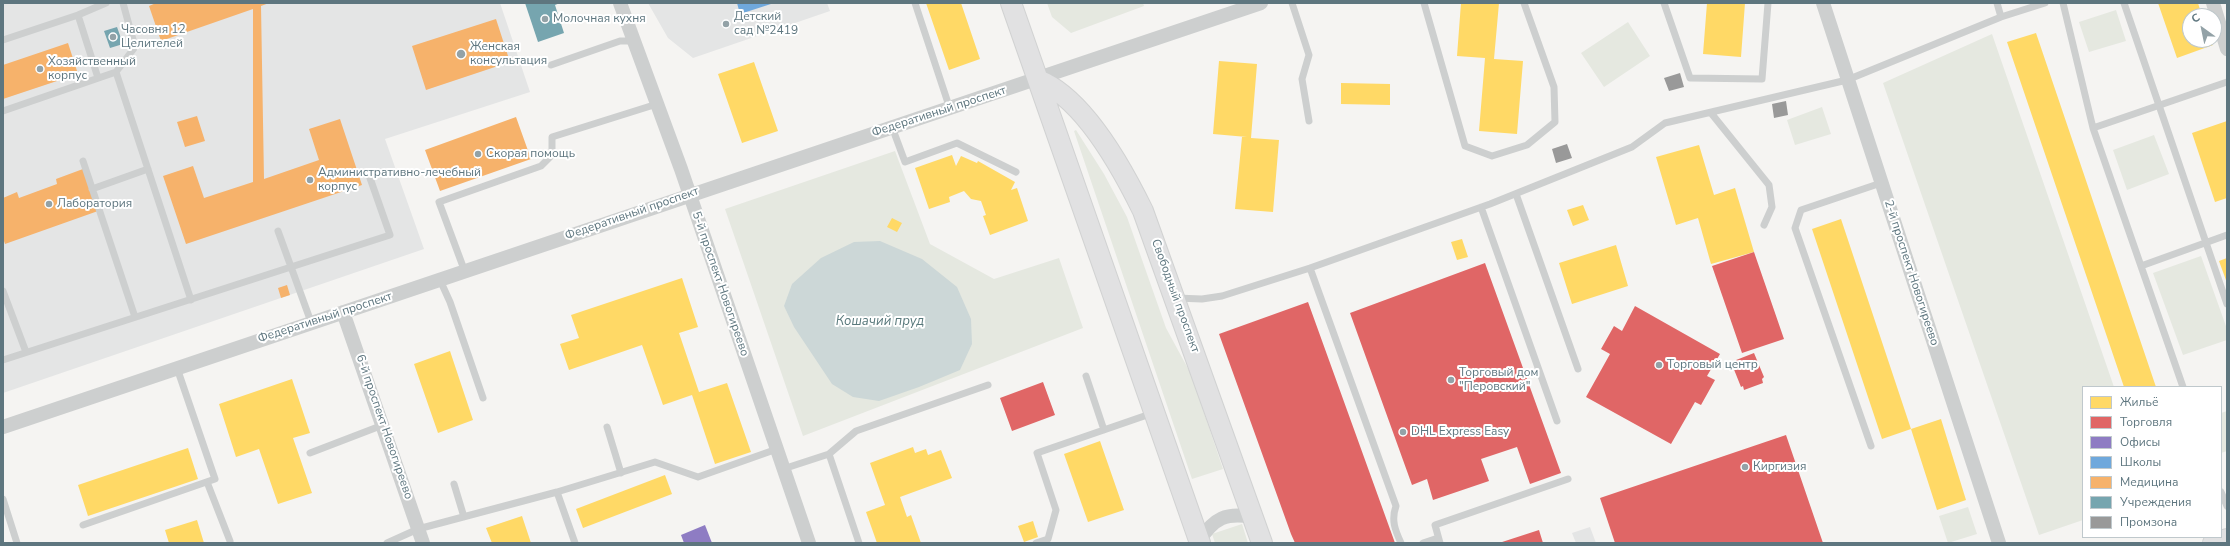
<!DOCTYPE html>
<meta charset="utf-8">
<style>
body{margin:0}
#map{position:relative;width:2230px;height:546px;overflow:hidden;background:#f5f4f2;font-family:"Nunito Sans",sans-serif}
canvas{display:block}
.frame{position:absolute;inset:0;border:4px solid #5e767f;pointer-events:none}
.legend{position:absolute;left:2082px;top:386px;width:140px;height:152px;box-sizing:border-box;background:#fff;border:1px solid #bfc8cc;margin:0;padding:5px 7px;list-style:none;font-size:12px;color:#5e767f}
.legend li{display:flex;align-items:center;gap:8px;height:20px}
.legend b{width:20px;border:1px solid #bfc8cc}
.north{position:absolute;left:2182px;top:8px;width:40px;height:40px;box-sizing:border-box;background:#fff;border:1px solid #bfc8cc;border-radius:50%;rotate:327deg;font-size:11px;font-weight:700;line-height:16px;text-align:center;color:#5e767f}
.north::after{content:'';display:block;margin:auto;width:14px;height:18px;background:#93a2a7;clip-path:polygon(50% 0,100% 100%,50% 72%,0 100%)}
</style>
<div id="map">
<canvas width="2230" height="546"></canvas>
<div class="frame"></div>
<ul class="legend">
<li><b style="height:11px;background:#ffd966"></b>Жильё</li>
<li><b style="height:11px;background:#e06666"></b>Торговля</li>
<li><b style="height:11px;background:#8e7cc3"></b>Офисы</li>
<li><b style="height:11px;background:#6fa8dc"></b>Школы</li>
<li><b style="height:11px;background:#f6b26b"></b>Медицина</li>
<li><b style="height:11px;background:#76a5af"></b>Учреждения</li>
<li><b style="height:11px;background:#999"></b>Промзона</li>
</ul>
<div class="north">С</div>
</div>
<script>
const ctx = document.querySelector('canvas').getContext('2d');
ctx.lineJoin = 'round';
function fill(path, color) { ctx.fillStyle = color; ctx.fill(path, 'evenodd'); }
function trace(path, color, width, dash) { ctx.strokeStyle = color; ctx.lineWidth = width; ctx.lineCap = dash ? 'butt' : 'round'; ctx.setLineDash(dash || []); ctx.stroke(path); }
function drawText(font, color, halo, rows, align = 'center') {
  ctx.font = font + ' "Nunito Sans",sans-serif'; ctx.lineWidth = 4; ctx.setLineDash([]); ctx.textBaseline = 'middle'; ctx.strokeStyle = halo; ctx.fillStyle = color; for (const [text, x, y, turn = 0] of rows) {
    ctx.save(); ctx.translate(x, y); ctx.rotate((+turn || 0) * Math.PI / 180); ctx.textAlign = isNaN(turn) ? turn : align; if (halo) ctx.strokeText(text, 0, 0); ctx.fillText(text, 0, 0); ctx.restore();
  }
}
fill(new Path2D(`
 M 3,3 L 500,3 L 530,92 L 385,139 L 424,249 L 3,393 Z
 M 648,3 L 827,3 L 830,11 L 693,58 L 668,38 Z
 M 1590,527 L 1596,543 L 1576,543 L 1572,533 Z`), '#e4e5e5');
fill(new Path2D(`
 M 1047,3 L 1143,3 L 1144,6 L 1071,33 L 1052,17 Z
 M 2116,10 L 2126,41 L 2089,52 L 2079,22 Z
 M 1628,22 L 1650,56 L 1604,87 L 1581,53 Z
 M 1992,34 L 2114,387 L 2083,387 L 2083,520 L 2039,535 L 1883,83 Z
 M 1822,107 L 1831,134 L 1795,145 L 1787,120 Z
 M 1076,130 L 1104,174 L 1127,217 L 1166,328 L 1191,374 L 1223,469 L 1192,479 L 1074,131 Z
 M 2154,135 L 2169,174 L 2127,190 L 2113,150 Z
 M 895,151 L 930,244 L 994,279 L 1059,258 L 1083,328 L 803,436 L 725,209 Z
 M 2201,256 L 2227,329 L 2227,340 L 2183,355 L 2153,273 Z
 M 2227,411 L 2227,451 L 2221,453 L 2221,413 Z
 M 1968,507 L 1977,534 L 1948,543 L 1939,516 Z
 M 1242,524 L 1248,543 L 1215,543 L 1212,534 Z`), '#e5e8e0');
fill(new Path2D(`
 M 880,241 L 922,259 L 957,287 L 971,319 L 972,344 L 960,370 L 919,387 L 879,401 L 853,397 L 832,384 L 794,327 L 784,306 L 792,284 L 821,258 L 854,242 Z`), '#ccd7d7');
fill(new Path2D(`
 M 926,3 L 961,3 L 980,59 L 949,70 Z
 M 1461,3 L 1499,3 L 1494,59 L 1523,61 L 1517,134 L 1479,131 L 1485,58 L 1457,56 Z
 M 1707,3 L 1745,3 L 1741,57 L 1703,54 Z
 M 2158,3 L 2198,3 L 2202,16 L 2190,16 L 2190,40 L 2211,40 L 2213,45 L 2177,58 Z
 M 2036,33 L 2156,387 L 2124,387 L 2007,42 Z
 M 1219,61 L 1257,64 L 1251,138 L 1279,140 L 1273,212 L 1235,209 L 1242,137 L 1247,137 L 1213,134 Z
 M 754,62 L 778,131 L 742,143 L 718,74 Z
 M 1341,83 L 1390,84 L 1390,105 L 1341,104 Z
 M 2227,121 L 2227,198 L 2215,202 L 2192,133 Z
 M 1699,145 L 1714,195 L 1735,188 L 1754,252 L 1711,264 L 1698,218 L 1676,225 L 1656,157 Z
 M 952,155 L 956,166 L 961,156 L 977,163 L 978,161 L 1015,182 L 1011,190 L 1017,188 L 1028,221 L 990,235 L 983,216 L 986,215 L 981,201 L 971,199 L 964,191 L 949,197 L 950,202 L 929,209 L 915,168 Z
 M 1583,205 L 1589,220 L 1573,226 L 1567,210 Z
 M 892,218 L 902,223 L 897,232 L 887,227 Z
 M 1841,219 L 1911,429 L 1882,439 L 1812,229 Z
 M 1462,239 L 1468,257 L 1457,260 L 1451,242 Z
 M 1616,245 L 1628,286 L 1572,304 L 1559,263 Z
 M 2227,258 L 2227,283 L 2219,261 Z
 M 682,278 L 698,327 L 679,333 L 699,392 L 727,383 L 751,452 L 715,464 L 692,395 L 663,405 L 642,345 L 569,370 L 560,344 L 579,338 L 571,315 Z
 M 450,351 L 473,420 L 438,433 L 414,364 Z
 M 292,379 L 310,433 L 293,438 L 312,493 L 278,504 L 259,449 L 236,457 L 219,404 Z
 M 1941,419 L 1966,500 L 1937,510 L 1911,429 Z
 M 1100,441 L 1124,510 L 1088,522 L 1064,454 Z
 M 913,447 L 915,453 L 926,449 L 928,455 L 941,450 L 952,478 L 900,497 L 907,517 L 911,515 L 921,543 L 877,543 L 866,512 L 885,505 L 870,463 Z
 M 188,448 L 198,479 L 88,516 L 78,485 Z
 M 665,475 L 672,494 L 583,528 L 576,509 Z
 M 522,516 L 531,543 L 492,543 L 486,528 Z
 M 197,520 L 204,543 L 169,543 L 165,530 Z
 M 1033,521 L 1038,537 L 1024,542 L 1018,526 Z`), '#ffd966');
fill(new Path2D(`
 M 1754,252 L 1784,339 L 1742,353 L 1712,266 Z
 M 1485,263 L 1561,473 L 1530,484 L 1517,447 L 1481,459 L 1489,481 L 1433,500 L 1427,479 L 1412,485 L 1350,313 Z
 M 1308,302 L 1395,543 L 1295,543 L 1291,534 L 1219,334 Z
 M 1635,306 L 1720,354 L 1707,376 L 1715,380 L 1701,405 L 1695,402 L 1671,444 L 1586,397 L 1610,354 L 1601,349 L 1614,326 L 1622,331 Z
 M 1754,353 L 1764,377 L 1762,379 L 1763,383 L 1744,390 L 1743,386 L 1741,387 L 1731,362 Z
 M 1043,382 L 1055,415 L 1012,431 L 1000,398 Z
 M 1786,435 L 1823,543 L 1615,543 L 1600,498 Z
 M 1539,530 L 1543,543 L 1499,543 Z`), '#e06666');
fill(new Path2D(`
 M 705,525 L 712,543 L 684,543 L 681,535 Z`), '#8e7cc3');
fill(new Path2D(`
 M 737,3 L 774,3 L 740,14 Z`), '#6fa8dc');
fill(new Path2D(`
 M 156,3 L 269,3 L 261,6 L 264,179 L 319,160 L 309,129 L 340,119 L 362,185 L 186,244 L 163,176 L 193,166 L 204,198 L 253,182 L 253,9 L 161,41 L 149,6 Z
 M 496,19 L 510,62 L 426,90 L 412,46 Z
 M 68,43 L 78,74 L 3,99 L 3,65 Z
 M 197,116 L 205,141 L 185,147 L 177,122 Z
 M 516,117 L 531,159 L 440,191 L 425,150 Z
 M 83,169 L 98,211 L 5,244 L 3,238 L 3,198 L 17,192 L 19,198 L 57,184 L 56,179 Z
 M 287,285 L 290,295 L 281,298 L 278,288 Z`), '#f6b26b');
fill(new Path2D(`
 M 525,3 L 560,3 L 555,5 L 564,33 L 538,42 Z
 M 117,27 L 123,44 L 110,48 L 104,31 Z`), '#76a5af');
fill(new Path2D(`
 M 1680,73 L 1684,87 L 1669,91 L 1664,78 Z
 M 1786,101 L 1788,115 L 1774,118 L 1772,104 Z
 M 1567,144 L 1572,158 L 1556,163 L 1552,149 Z`), '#999');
const secondary = new Path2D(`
 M 1011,3 L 1200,543
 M 1038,80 C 1084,98 1122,168 1143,211 L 1262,543
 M 2213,543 L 2227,539`);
trace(secondary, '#d1d2d2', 22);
trace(new Path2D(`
 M 915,3 L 950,109
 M 1292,3 L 1309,55 L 1302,79 L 1309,121
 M 1424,3 L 1465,146 L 1492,156 L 1527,145 L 1555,122 L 1554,87 L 1524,3
 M 1664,3 L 1690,78 L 1762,79 L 1768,3
 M 1997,3 L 2001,17 L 2045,3
 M 2063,3 L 2093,128 L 2183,387
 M 2124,3 L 2227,304
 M 78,15 L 98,78
 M 3,40 L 78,15 L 106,3
 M 551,65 L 620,41 L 633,41
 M 116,72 L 191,300
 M 3,111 L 116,72 L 135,47 L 123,3
 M 1711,113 L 1769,185 L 1772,207 L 1764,225
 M 892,127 L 905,162 L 957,143 L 1016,172
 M 2093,128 L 2227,82
 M 83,161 L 135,317
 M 92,189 L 148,169
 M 1516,194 L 1578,369
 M 1481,207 L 1557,421
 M 278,231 L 311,322
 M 2141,266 L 2227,235
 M 1310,268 L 1396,506 C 1391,520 1395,530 1401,543
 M 465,272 L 439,202 L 541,166 L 552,155 L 552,137 L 657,104
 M 440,280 L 450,302 L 483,398
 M 3,291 L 26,352
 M 1176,298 L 1202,299 L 1222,296 L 1310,268 L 1490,204 L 1632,147 L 1665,123 L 1847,80 L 2001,17
 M 3,360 L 390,235 L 370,178
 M 1086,376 L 1104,430
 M 607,427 L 621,473
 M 1871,446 L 1795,228 L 1801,210 L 1881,183
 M 310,453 L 383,425
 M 829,454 L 859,543
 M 783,469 L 829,454 L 856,431 L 988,385
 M 207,482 L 230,541
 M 454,484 L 464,517
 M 557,492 L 575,543
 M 2221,492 L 2227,506
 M 3,499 L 17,543
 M 83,525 L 215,479 L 177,368
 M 387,543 L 418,529 L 557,492 L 655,462 L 698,477 L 777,449
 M 1036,543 L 1048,539 L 1056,510 L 1037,453 L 1153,413
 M 1423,543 L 1438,538
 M 1440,543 L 1435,525 L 1568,479`), '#cdcfcf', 7);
trace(new Path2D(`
 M 620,3 L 681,169 L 809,543
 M 1823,3 L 1999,543
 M 2213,3 L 2227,49
 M 343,312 L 423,543
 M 3,427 L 1261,3
 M 1199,541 C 1214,518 1226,512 1253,517`), '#cdcfcf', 14);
trace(secondary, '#e1e1e2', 20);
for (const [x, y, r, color] of [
 [545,19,4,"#93a2a7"],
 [726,24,4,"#93a2a7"],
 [113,37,4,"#93a2a7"],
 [461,54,5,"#93a2a7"],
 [40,69,4,"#93a2a7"],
 [478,154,4,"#93a2a7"],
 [310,180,4,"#93a2a7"],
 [49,204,4,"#93a2a7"],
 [1659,365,4,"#93a2a7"],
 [1451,380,4,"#93a2a7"],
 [1403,432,4,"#93a2a7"],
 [1745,467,4,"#93a2a7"]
]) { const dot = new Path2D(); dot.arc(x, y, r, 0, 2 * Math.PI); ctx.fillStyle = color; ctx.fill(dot); trace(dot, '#fff', 1.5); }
drawText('12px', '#5e767f', '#fff', [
 ["Детский",734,17],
 ["сад №2419",734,31],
 ["Молочная кухня",553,19],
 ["Часовня 12",121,30],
 ["Целителей",121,44],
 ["Женская",470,47],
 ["консультация",470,61],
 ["Хозяйственный",48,62],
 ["корпус",48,76],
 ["Скорая помощь",486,154],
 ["Административно-лечебный",318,173],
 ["корпус",318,187],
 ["Лаборатория",57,204],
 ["Торговый центр",1667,365],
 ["Торговый дом",1459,373],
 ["\"Перовский\"",1459,387],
 ["DHL Express Easy",1411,432],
 ["Киргизия",1753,467]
], 'left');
drawText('12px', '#5e767f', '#fff', [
 ["Федеративный проспект",939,112,-18],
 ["Федеративный проспект",632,214,-19],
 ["2-й проспект Новогиреево",1911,273,72],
 ["5-й проспект Новогиреево",720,284,71],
 ["Свободный проспект",1175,296,70],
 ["Федеративный проспект",325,318,-18],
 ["6-й проспект Новогиреево",384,427,71]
]);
drawText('italic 13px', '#58787b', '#fff', [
 ["Кошачий пруд",880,322]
]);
</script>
